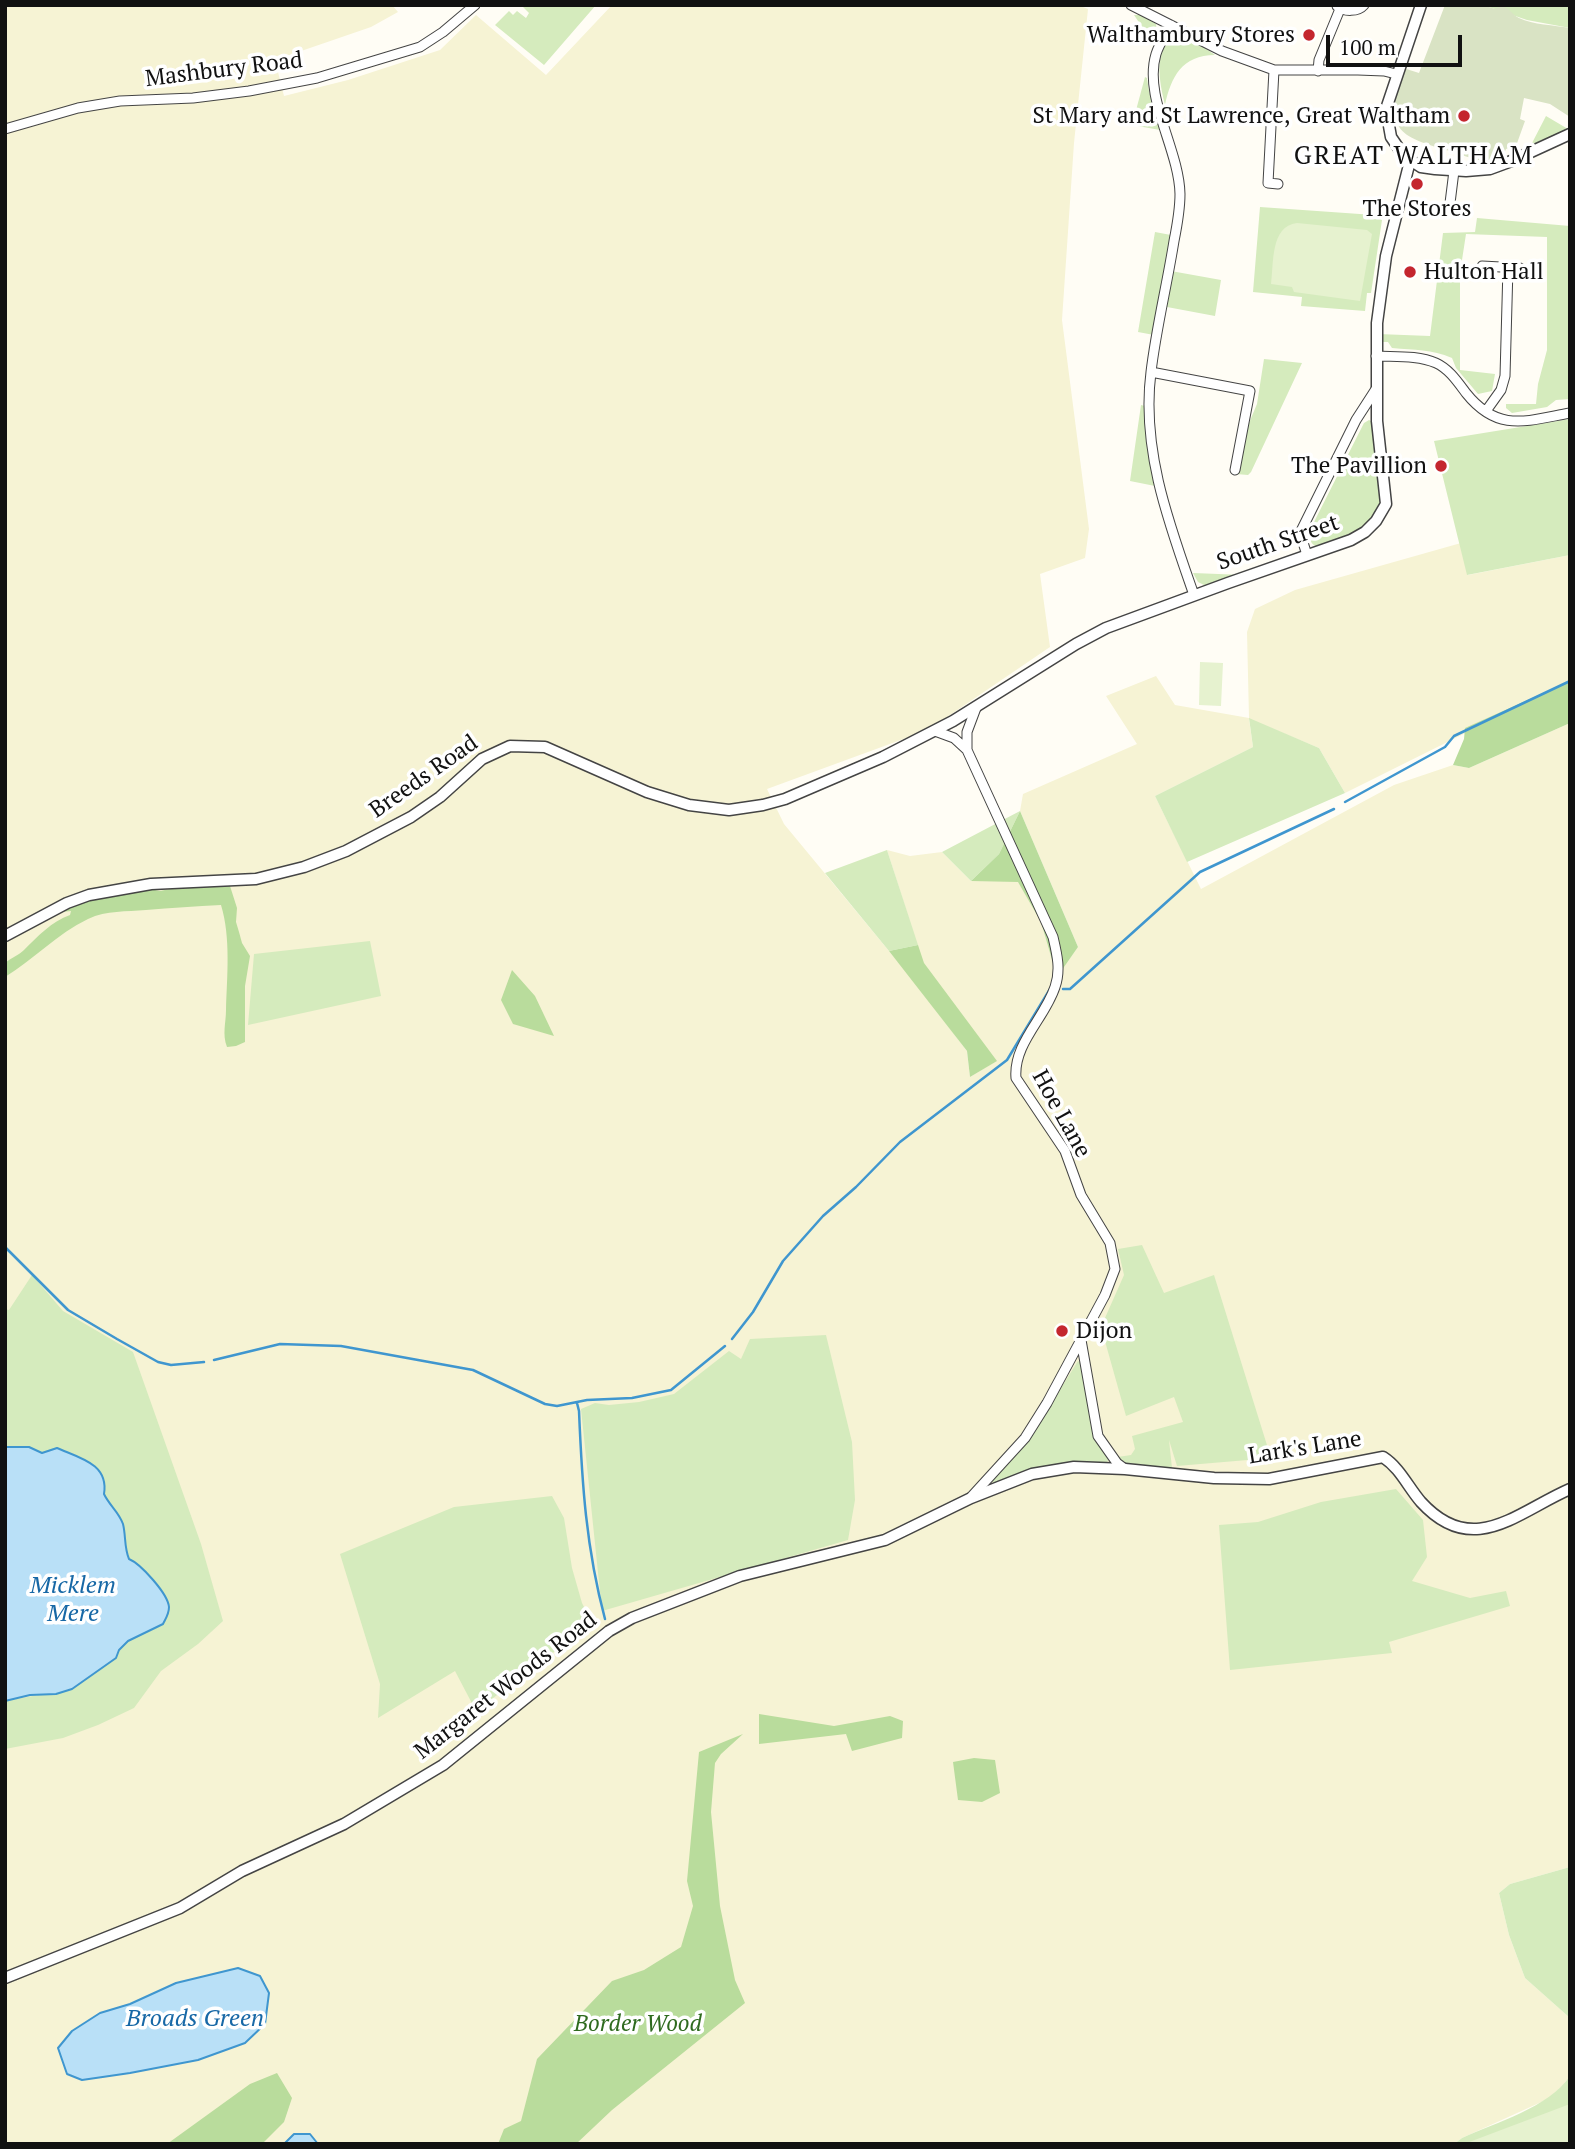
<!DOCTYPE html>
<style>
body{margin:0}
#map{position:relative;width:1575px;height:2149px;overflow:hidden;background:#fffdf5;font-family:"PT Serif",serif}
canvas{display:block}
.frame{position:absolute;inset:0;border:7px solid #111;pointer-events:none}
.scale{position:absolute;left:1326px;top:35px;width:136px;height:32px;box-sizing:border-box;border:4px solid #111;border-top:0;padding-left:9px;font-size:21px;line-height:24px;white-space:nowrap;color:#111;-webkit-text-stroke:5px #fff;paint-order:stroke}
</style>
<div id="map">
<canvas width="1575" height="2149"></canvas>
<div class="frame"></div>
<div class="scale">100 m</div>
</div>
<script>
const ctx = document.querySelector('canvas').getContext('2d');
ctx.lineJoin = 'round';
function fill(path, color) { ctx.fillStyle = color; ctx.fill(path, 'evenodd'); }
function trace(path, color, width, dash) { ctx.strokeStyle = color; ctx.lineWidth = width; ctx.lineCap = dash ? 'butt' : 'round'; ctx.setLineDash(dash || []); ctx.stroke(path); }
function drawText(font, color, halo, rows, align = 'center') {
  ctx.font = font + ' "PT Serif",serif'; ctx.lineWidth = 7; ctx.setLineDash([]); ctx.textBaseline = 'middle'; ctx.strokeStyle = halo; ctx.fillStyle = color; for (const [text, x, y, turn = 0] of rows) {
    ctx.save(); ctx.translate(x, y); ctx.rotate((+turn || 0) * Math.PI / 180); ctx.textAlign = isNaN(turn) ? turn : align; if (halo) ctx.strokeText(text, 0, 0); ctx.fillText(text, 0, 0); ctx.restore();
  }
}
fill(new Path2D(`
 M 5,5 L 392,5 L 398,12 L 371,27 L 275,60 L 284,96 L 348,80 L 440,50 L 476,15 L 546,75 L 612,5 L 1078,5 L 1088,9 L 1074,143 L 1062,320 L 1089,529 L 1085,558 L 1040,574 L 1050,647 L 928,730 L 767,789 L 784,824 L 913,980 L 967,1051 L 970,1077 L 996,1061 L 923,963 L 887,850 L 910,856 L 942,852 L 971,881 L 1018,881 L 1041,922 L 1057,976 L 1078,947 L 1020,811 L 1023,794 L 1137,744 L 1106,696 L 1156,676 L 1175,705 L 1249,718 L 1247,632 L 1255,609 L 1295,590 L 1461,543 L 1468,575 L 1570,555 L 1570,681 L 1345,793 L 1319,748 L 1249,719 L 1253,747 L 1155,796 L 1201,889 L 1394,785 L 1453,765 L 1469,768 L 1570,723 L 1570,1867 L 1510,1884 L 1499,1893 L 1509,1935 L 1525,1978 L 1570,2018 L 1570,2076 L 1563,2085 L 1548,2099 L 1462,2138 L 1454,2144 L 5,2144 Z`), '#f6f3d4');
fill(new Path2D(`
 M 521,5 L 596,5 L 544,65 L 495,25 L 509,11 L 513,15 L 517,11 L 526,18 L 529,13 Z
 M 1483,5 L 1570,5 L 1570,28 L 1527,20 Z
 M 1134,15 L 1143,15 L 1156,24 L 1157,35 L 1153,43 Z
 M 1178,35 L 1198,43 L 1215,55 C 1182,55 1171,77 1165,105 C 1160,84 1151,45 1178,35 Z
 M 1145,77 L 1147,78 L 1149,91 L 1160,130 L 1132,125 Z
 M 1546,116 L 1568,129 L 1531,145 Z
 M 1260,207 L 1374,215 L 1382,220 L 1371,293 L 1367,293 L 1365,311 L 1301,306 L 1302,297 L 1253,292 Z
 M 1477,218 L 1570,226 L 1570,399 L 1556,400 L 1547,407 L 1512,413 L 1506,408 L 1506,404 L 1536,404 L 1538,384 L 1547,350 L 1547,237 L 1466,234 L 1460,273 L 1460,370 L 1495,374 L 1492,391 L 1478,394 L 1456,368 L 1452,358 C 1431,349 1415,350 1392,348 L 1388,342 L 1378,342 L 1378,334 L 1430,336 L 1443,233 L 1475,232 Z
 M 1155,232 L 1171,235 L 1154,335 L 1138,332 Z
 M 1171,271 L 1221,280 L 1215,316 L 1167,307 Z
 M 1264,359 L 1302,363 L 1251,472 L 1248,475 L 1236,474 L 1249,423 L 1257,404 Z
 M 1141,405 L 1145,406 L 1155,486 L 1130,481 Z
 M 1570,419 L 1570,555 L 1467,575 L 1434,441 Z
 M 1369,420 L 1376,424 C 1378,439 1386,491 1382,501 C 1379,509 1371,524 1364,529 C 1351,538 1305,564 1310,530 L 1364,423 Z
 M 1193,573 L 1244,575 L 1208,587 L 1198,582 Z
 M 1249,718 L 1319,748 L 1345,793 L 1187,862 L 1155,796 L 1253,747 Z
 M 1020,811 L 999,854 L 971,881 L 942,852 Z
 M 887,850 L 918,945 L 889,951 L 825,873 Z
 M 370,941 L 381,996 L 248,1025 L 254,954 Z
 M 1142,1245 L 1164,1293 L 1214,1275 L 1271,1458 L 1177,1466 L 1169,1440 L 1172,1468 L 1126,1463 L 1118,1457 L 1131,1455 L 1135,1449 L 1132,1436 L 1183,1422 L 1174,1397 L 1126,1416 L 1101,1327 L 1124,1275 L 1118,1249 Z
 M 32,1275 L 63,1311 L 133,1352 L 201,1544 L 223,1621 L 198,1644 L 161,1671 L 134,1708 L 98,1725 L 63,1738 L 5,1749 L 5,1701 L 72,1689 L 115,1658 L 119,1650 L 128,1641 L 163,1624 C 179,1587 146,1584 129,1560 C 122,1550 127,1539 123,1529 C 118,1518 107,1508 104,1496 C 102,1486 108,1480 99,1471 C 89,1459 72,1454 57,1448 L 42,1453 L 29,1447 L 5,1447 L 5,1309 L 9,1310 Z
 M 826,1335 L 852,1442 L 855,1500 L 848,1540 L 602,1611 L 581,1409 L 595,1403 L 609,1405 L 639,1402 L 674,1394 L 729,1351 L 741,1359 L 750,1339 Z
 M 1078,1361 L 1082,1364 L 1086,1384 L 1110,1458 L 1106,1463 L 1027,1472 L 993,1483 L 992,1479 L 1042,1418 Z
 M 1396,1489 L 1423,1520 L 1427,1557 L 1412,1581 L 1470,1598 L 1506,1591 L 1510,1606 L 1389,1642 L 1392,1653 L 1230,1670 L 1219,1525 L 1258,1522 L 1321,1502 Z
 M 552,1496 L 564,1518 L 572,1568 L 582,1603 L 592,1623 L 476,1711 L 455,1671 L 378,1718 L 380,1684 L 340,1554 L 454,1507 Z
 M 1570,1867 L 1570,2018 L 1525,1978 L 1509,1935 L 1499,1893 L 1510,1884 Z
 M 1570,2076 L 1570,2144 L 1454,2144 L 1462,2138 C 1497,2122 1548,2108 1570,2076 Z`), '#d5ebbd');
fill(new Path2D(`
 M 1570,681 L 1570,723 L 1469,768 L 1453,765 L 1464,739 L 1465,728 Z
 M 1020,811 L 1078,947 L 1057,977 L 1041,922 L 1018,882 L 971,881 L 999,854 Z
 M 230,886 L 237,908 L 236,922 L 239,932 L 242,943 L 250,956 L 245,986 L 245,1042 L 236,1046 L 227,1047 C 222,1034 226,1023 226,1010 C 227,976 231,938 221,905 C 196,906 171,908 146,910 C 126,912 107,910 88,919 C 57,934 34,959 5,977 L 5,963 C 11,958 19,955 24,950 C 37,937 52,921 70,915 L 71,911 L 61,912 L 81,899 L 145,888 L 160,891 L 180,887 Z
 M 918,945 L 924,963 L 997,1061 L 970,1077 L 967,1051 L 889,951 Z
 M 512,970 L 535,996 L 554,1036 L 513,1024 L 501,1000 Z
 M 759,1714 L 834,1726 L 890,1716 L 903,1721 L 902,1738 L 852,1751 L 846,1734 L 759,1744 Z
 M 743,1734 L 721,1754 L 715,1763 L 711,1812 L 720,1906 L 735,1980 L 745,2003 L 612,2110 L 576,2144 L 498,2144 L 504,2129 L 521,2121 L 537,2059 L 612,1981 L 644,1970 L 681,1947 L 693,1906 L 687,1881 L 699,1752 Z
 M 974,1758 L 995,1760 L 1000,1793 L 982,1802 L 958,1800 L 953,1762 Z
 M 277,2073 L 292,2098 L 284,2122 L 262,2144 L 167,2144 L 250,2084 Z`), '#b9dc9c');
fill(new Path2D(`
 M 1445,5 L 1483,5 L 1495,9 L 1501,6 C 1510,8 1511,14 1519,18 C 1533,25 1554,25 1570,28 L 1570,117 L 1550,104 L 1524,98 L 1520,119 L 1525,121 L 1516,146 L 1506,149 L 1502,159 C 1477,164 1474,158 1450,151 C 1389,134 1390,128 1400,67 L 1419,73 Z`), '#d9e3c4');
fill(new Path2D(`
 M 1297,223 L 1367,230 L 1372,234 L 1360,301 L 1294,292 L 1292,287 L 1271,284 C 1274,264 1270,226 1297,223 Z
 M 1200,662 L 1223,663 L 1221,706 L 1199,705 Z
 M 1570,2104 L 1570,2144 L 1464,2144 Z`), '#e6f2cf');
const water = new Path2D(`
 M 5,1447 L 29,1447 L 42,1453 L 57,1448 C 80,1458 109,1464 104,1494 C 109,1505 119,1512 123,1524 C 126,1536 124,1547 129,1559 C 141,1564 168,1594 169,1607 C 169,1614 166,1618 163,1624 L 128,1641 L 119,1650 L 116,1658 L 72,1689 L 56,1694 L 30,1695 L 5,1701 Z
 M 238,1968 L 260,1976 L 269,1993 L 265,2024 L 245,2043 L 198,2060 L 130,2073 L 82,2080 L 67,2074 L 58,2048 L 72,2031 L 100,2013 L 130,2004 L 176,1983 Z
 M 294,2134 L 310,2134 L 318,2144 L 284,2144 Z`);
fill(water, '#b9e0f7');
trace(water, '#3f96cf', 2);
trace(new Path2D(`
 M 1345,802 L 1445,747 L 1454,736 L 1570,681
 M 1063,989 L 1070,989 L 1200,872 L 1334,809
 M 5,1247 L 68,1310 L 117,1339 L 158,1362 L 171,1365 L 204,1362
 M 732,1339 L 753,1312 L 783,1261 L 823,1216 L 856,1187 L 900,1142 L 1007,1060 L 1050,989
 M 214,1360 L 280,1344 L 341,1346 L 473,1370 L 545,1404 L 557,1406 L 587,1400 L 632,1398 L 671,1390 L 725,1346
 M 577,1403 L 579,1411 C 582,1483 586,1548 605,1619`), '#3f96cf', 2.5);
const minor = new Path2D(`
 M 1131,5 L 1222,51 L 1274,70 L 1358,70 L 1384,71 L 1396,74
 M 1337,6 C 1344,12 1358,12 1364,5
 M 1171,25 C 1166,34 1159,44 1156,54 C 1143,97 1179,149 1180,194 C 1180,209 1177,226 1174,241 C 1167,285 1156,329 1151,372 C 1141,449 1169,524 1194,595
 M 1274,70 L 1268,183 L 1278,184
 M 1318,71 L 1319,60 L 1340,9
 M 5,129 L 78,108 L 120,101 L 193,98 L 249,91 L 317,78 L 420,47 L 443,32 L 475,5
 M 1450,203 L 1454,171
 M 1482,266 L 1520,268
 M 1376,356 C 1395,357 1418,355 1436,363 C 1449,369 1457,381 1466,393 C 1498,433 1526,421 1570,413
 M 1151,372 L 1250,391 L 1235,470
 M 1486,411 L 1501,390 L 1505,376 L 1508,267
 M 1307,555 L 1300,533 L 1356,420 L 1376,389
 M 935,731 L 954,738 L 967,750 L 1053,937 C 1057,954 1061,970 1055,987 C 1045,1018 1013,1044 1016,1078 L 1065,1151 L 1081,1195 L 1110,1243 L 1115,1269 L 1105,1295 L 1047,1403 L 1025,1438 L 972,1496
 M 967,750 L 967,732 L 976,708
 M 1081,1340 L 1098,1436 L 1117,1463 L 1125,1469`);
const tertiary = new Path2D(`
 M 1421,5 L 1386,109 L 1391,137 L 1404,156 L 1421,167 L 1435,169 L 1466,171 L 1490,169 L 1509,162 L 1570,134
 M 5,936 L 67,903 L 89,895 L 151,884 L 256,879 L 304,867 L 346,851 L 411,817 L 440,797 L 482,759 L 510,746 L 545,747 L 647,792 L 689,805 L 729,810 L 763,805 L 785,799 L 883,757 L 953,721 L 1076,644 L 1106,628 L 1228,583 L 1351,540 L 1365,532 L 1376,521 L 1386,504 L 1377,421 L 1377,323 L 1386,256 L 1410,161
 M 5,1978 L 180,1908 L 242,1871 L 344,1824 L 443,1765 L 609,1631 L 632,1618 L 740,1576 L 885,1540 L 971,1498 L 1032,1474 L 1074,1467 L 1125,1469 L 1214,1478 L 1269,1479 L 1383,1457 C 1400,1468 1408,1487 1421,1502 C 1473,1559 1517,1512 1570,1489`);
trace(minor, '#444', 11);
trace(tertiary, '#444', 13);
trace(minor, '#fff', 9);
trace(tertiary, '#fff', 10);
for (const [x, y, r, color] of [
 [1309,35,7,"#c4262e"],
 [1464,116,7,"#c4262e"],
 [1417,184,7,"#c4262e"],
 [1410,272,7,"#c4262e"],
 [1441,466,7,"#c4262e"],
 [1062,1331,7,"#c4262e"]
]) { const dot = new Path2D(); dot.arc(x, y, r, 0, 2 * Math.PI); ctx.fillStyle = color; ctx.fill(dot); trace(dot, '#fff', 2.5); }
drawText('23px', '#111', '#fff', [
 ["Walthambury Stores",1295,35],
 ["St Mary and St Lawrence, Great Waltham",1450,116],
 ["The Stores",1417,209,"center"],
 ["Hulton Hall",1424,272,"left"],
 ["The Pavillion",1427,466],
 ["Dijon",1076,1331,"left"]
], 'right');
drawText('23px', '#111', '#fff', [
 ["Mashbury Road",224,70,-7],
 ["South Street",1278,543,-19],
 ["Breeds Road",424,777,-35],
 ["Hoe Lane",1061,1114,61],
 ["Lark's Lane",1305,1448,-9],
 ["Margaret Woods Road",506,1686,-38]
]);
drawText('italic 23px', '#2f6b1f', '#fff', [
 ["Border Wood",638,2024]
]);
drawText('italic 24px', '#1768a6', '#fff', [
 ["Micklem",73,1586],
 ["Mere",73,1614],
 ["Broads Green",195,2019]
]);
ctx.letterSpacing = '2px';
drawText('26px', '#111', '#fff', [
 ["GREAT WALTHAM",1414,157]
]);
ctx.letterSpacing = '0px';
</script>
